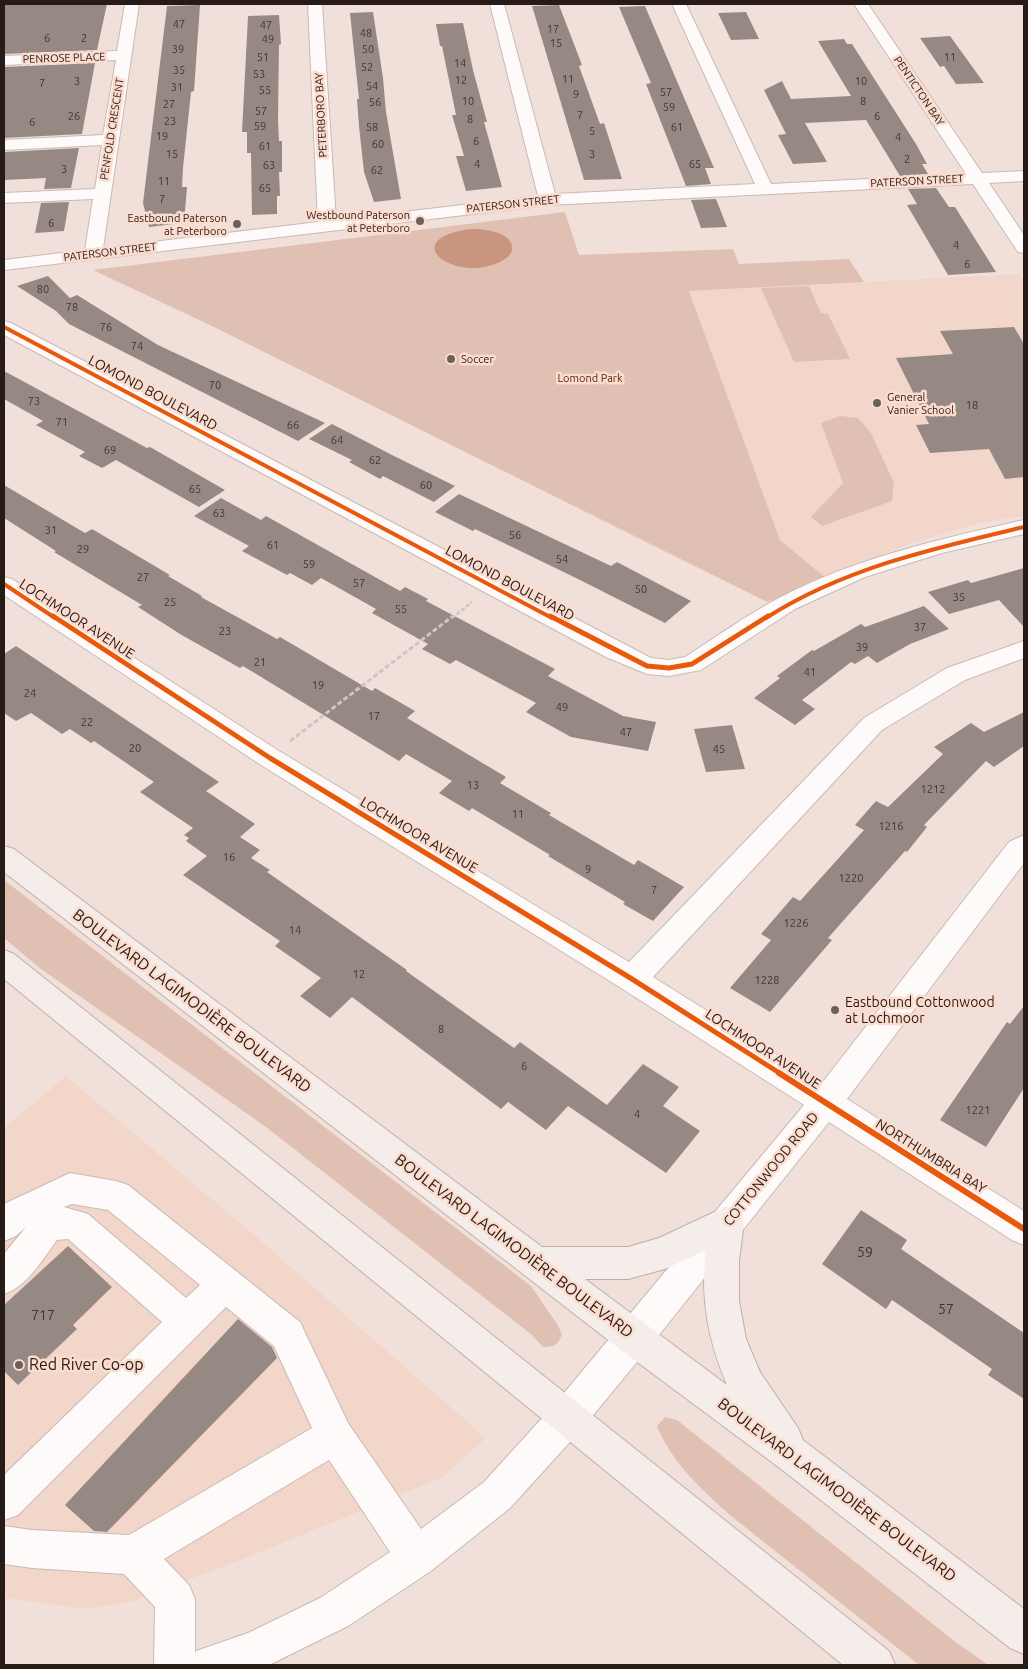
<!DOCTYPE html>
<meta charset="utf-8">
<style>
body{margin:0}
#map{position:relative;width:1028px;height:1669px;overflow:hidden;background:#f1e0d9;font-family:Ubuntu,sans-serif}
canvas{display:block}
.frame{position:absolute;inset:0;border:5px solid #261b16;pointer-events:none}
</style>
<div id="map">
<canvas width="1028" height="1669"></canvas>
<div class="frame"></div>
</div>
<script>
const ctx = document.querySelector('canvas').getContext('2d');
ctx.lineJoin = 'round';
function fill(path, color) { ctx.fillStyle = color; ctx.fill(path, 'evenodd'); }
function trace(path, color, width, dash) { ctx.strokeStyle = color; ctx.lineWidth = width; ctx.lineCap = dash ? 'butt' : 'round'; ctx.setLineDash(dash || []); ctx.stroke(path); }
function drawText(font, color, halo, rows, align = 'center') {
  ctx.font = font + ' Ubuntu,sans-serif'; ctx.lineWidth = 5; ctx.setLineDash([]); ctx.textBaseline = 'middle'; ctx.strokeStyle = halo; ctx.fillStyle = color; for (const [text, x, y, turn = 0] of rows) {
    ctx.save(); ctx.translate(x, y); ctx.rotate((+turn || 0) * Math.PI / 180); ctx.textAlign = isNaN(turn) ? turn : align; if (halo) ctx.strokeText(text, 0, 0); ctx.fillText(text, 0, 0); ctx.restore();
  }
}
fill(new Path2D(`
 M 1019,274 L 1024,281 L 1024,516 L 979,523 L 907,545 L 826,578 L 780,540 L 689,291 Z
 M 66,1076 L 253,1234 L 486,1438 L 441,1478 L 243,1559 L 134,1601 L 86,1609 L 4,1598 L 4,1128 Z`), '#f3d6ca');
fill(new Path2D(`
 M 565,212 L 579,255 L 733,249 L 739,264 L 849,259 L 864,282 L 689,291 L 780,540 L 826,578 L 767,602 L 214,327 L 93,270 Z
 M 809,286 L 821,313 L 828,314 L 850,359 L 794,362 L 761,288 Z
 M 840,416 L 858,418 L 871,433 L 894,483 L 892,501 L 822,526 L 811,517 L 843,483 L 821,423 Z
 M 4,880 L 531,1286 L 557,1324 L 562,1334 C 558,1345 555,1347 543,1347 L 532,1335 L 266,1127 L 41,969 L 4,938 Z
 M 665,1417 L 677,1420 L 953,1640 L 988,1665 L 919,1665 L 731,1516 C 702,1490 671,1462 657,1426 Z`), '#e0c0b2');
fill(new Path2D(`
 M 471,229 C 482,229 513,231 512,249 C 512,255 505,259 500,262 C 454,284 395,239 471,229 Z`), '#c9957e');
fill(new Path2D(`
 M 4,4 L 107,4 L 97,50 L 4,54 Z
 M 200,5 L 194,91 L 191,92 L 183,168 L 182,187 L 187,187 L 184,223 L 149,227 L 143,203 L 167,6 Z
 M 559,5 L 582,65 L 579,66 L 600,124 L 604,123 L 622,179 L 584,180 L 532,6 Z
 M 645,6 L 714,168 L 705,168 L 711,184 L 686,186 L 646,84 L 651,83 L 619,7 Z
 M 373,12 L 383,78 L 386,112 L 401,199 L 374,202 L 364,172 L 359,126 L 357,99 L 359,99 L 350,13 Z
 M 746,12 L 759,39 L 731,40 L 718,13 Z
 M 279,15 L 281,44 L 279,45 L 278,120 L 279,141 L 282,141 L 282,172 L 279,172 L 280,196 L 277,196 L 277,214 L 252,215 L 251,153 L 247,153 L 247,132 L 242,132 L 248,16 Z
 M 463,23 L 473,70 L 487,122 L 484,122 L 502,187 L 466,191 L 456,156 L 464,156 L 452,115 L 456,115 L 442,46 L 440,46 L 436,24 Z
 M 950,36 L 984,83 L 956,84 L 944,66 L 940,67 L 920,38 Z
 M 844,39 L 847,44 L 852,44 L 916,144 L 927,164 L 922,164 L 928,174 L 900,176 L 866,120 L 805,123 L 827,162 L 793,164 L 778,135 L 786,134 L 764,90 L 782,81 L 791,99 L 851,96 L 818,41 Z
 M 95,63 L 82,134 L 4,138 L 4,67 Z
 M 79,148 L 71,188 L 44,189 L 46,178 L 4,180 L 4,152 Z
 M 936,188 L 949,207 L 955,207 L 996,272 L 948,275 L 907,205 L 917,204 L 908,189 Z
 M 716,199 L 727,227 L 701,228 L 691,200 Z
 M 69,202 L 64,231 L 35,233 L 41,203 Z
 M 48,276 L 70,298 L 77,295 L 158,345 L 325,423 L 298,441 L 69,324 L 56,311 L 17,286 Z
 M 1014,327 L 1024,344 L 1024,477 L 1005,479 L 989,449 L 930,453 L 916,425 L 929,424 L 896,358 L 953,354 L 940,331 Z
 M 4,371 L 147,448 L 150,447 L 225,490 L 199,507 L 116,460 L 102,468 L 79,456 L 85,452 L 36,425 L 43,421 L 4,399 Z
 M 332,424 L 394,456 L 455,486 L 434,502 L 383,476 L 380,479 L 349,462 L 352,460 L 309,439 Z
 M 4,485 L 85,533 L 92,529 L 170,575 L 168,576 L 202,596 L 201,597 L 277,639 L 280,637 L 372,691 L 375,688 L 415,711 L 407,718 L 506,777 L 500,783 L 551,813 L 549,815 L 634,865 L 638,860 L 684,887 L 653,921 L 623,904 L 625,902 L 548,856 L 550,855 L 472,808 L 469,811 L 439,793 L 452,781 L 406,754 L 399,761 L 243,666 L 240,668 L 180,634 L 138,607 L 142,605 L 54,552 L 56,551 L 4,518 Z
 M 459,494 L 611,566 L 617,562 L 691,601 L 665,623 L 580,580 L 475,529 L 473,531 L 435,512 Z
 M 221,498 L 261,520 L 266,516 L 400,591 L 405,587 L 428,599 L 426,601 L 555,669 L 548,676 L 623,716 L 656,722 L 648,751 L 571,737 L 526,712 L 536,703 L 456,660 L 450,664 L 422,649 L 428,644 L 372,613 L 376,609 L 321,578 L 312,585 L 290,573 L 287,575 L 242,551 L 249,546 L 194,516 Z
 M 1024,568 L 1024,627 L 999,600 L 949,614 L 928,592 L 968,580 L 971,583 Z
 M 924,606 L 949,629 L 910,644 L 877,663 L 868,656 L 855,664 L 851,662 L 802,700 L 815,709 L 795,725 L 754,698 L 780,678 L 777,676 L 812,650 L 814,651 L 861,624 L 865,627 Z
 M 16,646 L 219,782 L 206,791 L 255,824 L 240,837 L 260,850 L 251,858 L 270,870 L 267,872 L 407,970 L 406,971 L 514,1048 L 520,1042 L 607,1105 L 643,1064 L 679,1087 L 663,1106 L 700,1131 L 666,1173 L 568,1106 L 546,1130 L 508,1102 L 501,1109 L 352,997 L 330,1018 L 300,996 L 321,978 L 275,946 L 280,941 L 183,875 L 207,856 L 186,841 L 189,838 L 184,835 L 193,828 L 140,792 L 154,782 L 94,741 L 91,743 L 70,729 L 62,734 L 31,713 L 16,721 L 4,713 L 4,654 Z
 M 1024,712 L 1024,746 L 994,767 L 986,761 L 924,825 L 927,827 L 907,852 L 905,851 L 828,938 L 832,940 L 770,1012 L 730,988 L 771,940 L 761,934 L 793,897 L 800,901 L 864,830 L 855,825 L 876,801 L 888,807 L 943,754 L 934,747 L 971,723 L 984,732 Z
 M 732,725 L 745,769 L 706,772 L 694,729 Z
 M 1024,1006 L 1024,1088 L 986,1147 L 940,1120 L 1007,1022 L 1010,1024 Z
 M 861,1210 L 907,1240 L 901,1249 L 1024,1333 L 1024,1399 L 988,1375 L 992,1369 L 892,1300 L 886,1309 L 822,1264 Z
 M 68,1246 L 112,1287 L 73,1325 L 77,1329 L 18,1385 L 4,1371 L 4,1305 Z
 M 238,1319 L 272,1347 L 277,1358 L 107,1532 L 94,1531 L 65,1505 Z`), '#968984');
const minor = new Path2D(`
 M 125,4 L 139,4 L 103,248 L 318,222 L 308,4 L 322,4 L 336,220 L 538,196 L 490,4 L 504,4 L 555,194 L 755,184 L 672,4 L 686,4 L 771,184 L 966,174 L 854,4 L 868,4 L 982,173 L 1024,171 L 1024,181 L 989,183 L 1024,235 L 1024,253 L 1018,252 L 973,184 L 548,205 L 4,270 L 4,260 L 85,250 L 93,199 L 4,203 L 4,193 L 95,189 L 102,145 L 4,150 L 4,140 L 103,135 L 116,60 L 4,65 L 4,56 L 117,51 Z
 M 4,321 L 11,323 L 651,658 L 669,660 L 685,657 C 716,637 747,615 779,598 C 855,558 940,539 1024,520 L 1024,534 L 942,553 L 865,577 L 795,609 L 701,670 L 669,676 L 647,674 L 606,657 L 4,335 Z
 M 4,577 L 12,579 L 279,751 L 629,962 L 864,718 L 947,668 L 1024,641 L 1024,658 L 965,680 L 882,730 L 653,977 L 822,1083 L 1009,842 L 1024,835 L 1024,863 L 847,1099 L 1024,1211 L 1024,1245 L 1012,1240 L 829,1122 L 647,1350 L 580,1431 L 510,1508 L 431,1571 L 348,1626 L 269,1665 L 154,1665 L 155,1607 L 124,1574 L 32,1568 L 4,1564 L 4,1526 L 32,1530 L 129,1535 L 312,1428 L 274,1346 L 226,1307 L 18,1515 L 4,1520 L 4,1475 L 162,1322 L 68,1239 L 57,1240 C 42,1260 28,1286 4,1294 L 4,1254 L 26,1227 L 16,1236 L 4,1241 L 4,1204 L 70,1173 L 116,1181 L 128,1185 L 300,1322 L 348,1423 L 421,1529 L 484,1482 L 554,1405 L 804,1105 L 621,988 L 261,765 L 4,595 ZM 72,1204 L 108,1210 L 200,1285 L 186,1298 L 88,1214 L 64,1207 ZM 329,1460 L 390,1552 L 320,1598 L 248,1633 L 196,1651 L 195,1653 L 195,1599 L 189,1585 L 164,1559 Z`);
const major = new Path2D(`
 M 4,846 L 14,849 L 542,1247 L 628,1247 L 659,1238 L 727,1206 L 739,1211 L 744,1222 L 739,1261 L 739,1301 L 746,1339 L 760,1372 L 798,1428 L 803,1440 L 1024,1609 L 1024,1654 L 1010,1648 L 781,1469 L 621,1350 L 4,872 ZM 706,1250 C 700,1298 708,1340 727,1385 L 585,1279 L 628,1279 L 665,1269 Z
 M 4,950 L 14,954 L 889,1651 L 895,1665 L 843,1665 L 4,979 Z`);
trace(minor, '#c7bab5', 2);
trace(major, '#c0aea6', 2);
trace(new Path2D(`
 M 452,618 L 472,602`), '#cbc6c3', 2.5, [4, 2]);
trace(new Path2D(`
 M 290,741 L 453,616`), '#cbc6c3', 3, [5, 2.5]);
fill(minor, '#fdfaf9');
fill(major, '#f5ede9');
trace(new Path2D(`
 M 4,327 L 552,618
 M 4,584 L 55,618
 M 766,618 C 844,568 935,548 1024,527`), '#e8590c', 4);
trace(new Path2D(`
 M 53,616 L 270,758 L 632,979 L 781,1074
 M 550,616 L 647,666 L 669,668 L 692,664 L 768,616`), '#e8590c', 5);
trace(new Path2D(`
 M 779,1073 L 1024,1229`), '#e8590c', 6);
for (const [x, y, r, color] of [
 [420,221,5,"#6d605a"],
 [237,224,5,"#6d605a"],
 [451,359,5,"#6d605a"],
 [877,403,5,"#6d605a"],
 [835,1010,5,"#6d605a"],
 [19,1365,5,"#6d605a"]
]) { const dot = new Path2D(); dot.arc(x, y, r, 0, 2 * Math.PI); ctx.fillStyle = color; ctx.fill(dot); trace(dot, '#fbdccf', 2); }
drawText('11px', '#423632', null, [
 ["47",179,24],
 ["47",266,25],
 ["17",553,29],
 ["48",366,33],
 ["6",47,38],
 ["2",84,38],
 ["49",268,39],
 ["15",556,43],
 ["39",178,49],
 ["50",368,49],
 ["51",263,57],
 ["11",950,57],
 ["14",460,63],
 ["52",367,67],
 ["35",179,70],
 ["53",259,74],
 ["11",568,79],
 ["12",461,80],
 ["3",77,81],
 ["10",861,81],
 ["7",42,83],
 ["54",372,86],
 ["31",177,87],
 ["55",265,90],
 ["57",666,92],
 ["9",576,94],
 ["10",468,101],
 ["8",863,101],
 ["56",375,102],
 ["27",169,104],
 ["59",669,107],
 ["57",261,111],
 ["7",580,115],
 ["26",74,116],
 ["6",877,116],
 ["8",470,119],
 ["23",170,121],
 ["6",32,122],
 ["59",260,126],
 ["58",372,127],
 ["61",677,127],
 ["5",592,131],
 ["19",162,136],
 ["4",898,137],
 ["6",476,141],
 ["60",378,144],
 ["61",265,146],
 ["15",172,154],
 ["3",592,154],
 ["2",907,159],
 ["4",477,164],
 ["65",695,164],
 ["63",269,165],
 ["3",64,169],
 ["62",377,170],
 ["11",164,181],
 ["65",265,188],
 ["7",162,199],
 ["6",51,223],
 ["4",956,245],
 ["6",967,264],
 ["80",43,289],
 ["78",72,307],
 ["76",106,327],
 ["74",137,346],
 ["70",215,385],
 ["73",34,401],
 ["18",972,405],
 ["71",62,422],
 ["66",293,425],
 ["64",337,440],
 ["69",110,450],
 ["62",375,460],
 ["60",426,485],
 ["65",195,489],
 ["63",219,513],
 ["31",51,530],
 ["56",515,535],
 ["61",273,545],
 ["29",83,549],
 ["54",562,559],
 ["59",309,564],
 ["27",143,577],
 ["57",359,583],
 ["50",641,589],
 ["35",959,597],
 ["25",170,602],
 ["55",401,609],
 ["37",920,627],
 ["23",225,631],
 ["39",862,647],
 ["21",260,662],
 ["41",810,672],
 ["19",318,685],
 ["24",30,693],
 ["49",562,707],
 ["17",374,716],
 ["22",87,722],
 ["47",626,732],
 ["20",135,748],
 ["45",719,749],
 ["13",473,785],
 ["1212",933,789],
 ["11",518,814],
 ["1216",891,826],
 ["16",229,857],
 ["9",588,869],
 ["1220",851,878],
 ["7",654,890],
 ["1226",796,923],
 ["14",295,930],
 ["12",359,974],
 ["1228",767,980],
 ["8",441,1029],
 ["6",524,1066],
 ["1221",978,1110],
 ["4",637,1114]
]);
drawText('11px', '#261b16', '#fbdccf', [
 ["PENROSE PLACE",64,58,-2],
 ["PENTICTON BAY",919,91,56],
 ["PETERBORO BAY",321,115,-93],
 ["PENFOLD CRESCENT",112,129,-81],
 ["PATERSON STREET",917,181,-3],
 ["PATERSON STREET",513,204,-6],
 ["PATERSON STREET",110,252,-7]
]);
drawText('11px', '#261b16', '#fbdccf', [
 ["Westbound Paterson",410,215],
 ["at Peterboro",410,228],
 ["Eastbound Paterson",227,218],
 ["at Peterboro",227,231],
 ["Soccer",461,359,"left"],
 ["General",887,397,"left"],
 ["Vanier School",887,410,"left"]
], 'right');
drawText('11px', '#602200', '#fbdccf', [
 ["Lomond Park",590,378]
]);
drawText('14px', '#261b16', '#fbdccf', [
 ["LOMOND BOULEVARD",153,393,28],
 ["LOMOND BOULEVARD",510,583,28],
 ["LOCHMOOR AVENUE",77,619,33],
 ["LOCHMOOR AVENUE",419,835,31],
 ["LOCHMOOR AVENUE",763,1049,33],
 ["NORTHUMBRIA BAY",931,1156,32],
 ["COTTONWOOD ROAD",771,1169,-51]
]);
drawText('14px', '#261b16', '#fbdccf', [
 ["Eastbound Cottonwood",845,1002],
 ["at Lochmoor",845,1018]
], 'left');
drawText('14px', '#423632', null, [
 ["59",865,1252],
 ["57",946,1309],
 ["717",43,1315]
]);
drawText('16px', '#261b16', '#fbdccf', [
 ["BOULEVARD LAGIMODIÈRE BOULEVARD",192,1001,37],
 ["BOULEVARD LAGIMODIÈRE BOULEVARD",514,1246,37],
 ["BOULEVARD LAGIMODIÈRE BOULEVARD",837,1490,37]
]);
drawText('16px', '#261b16', '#fbdccf', [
 ["Red River Co-op",29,1365]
], 'left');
</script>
